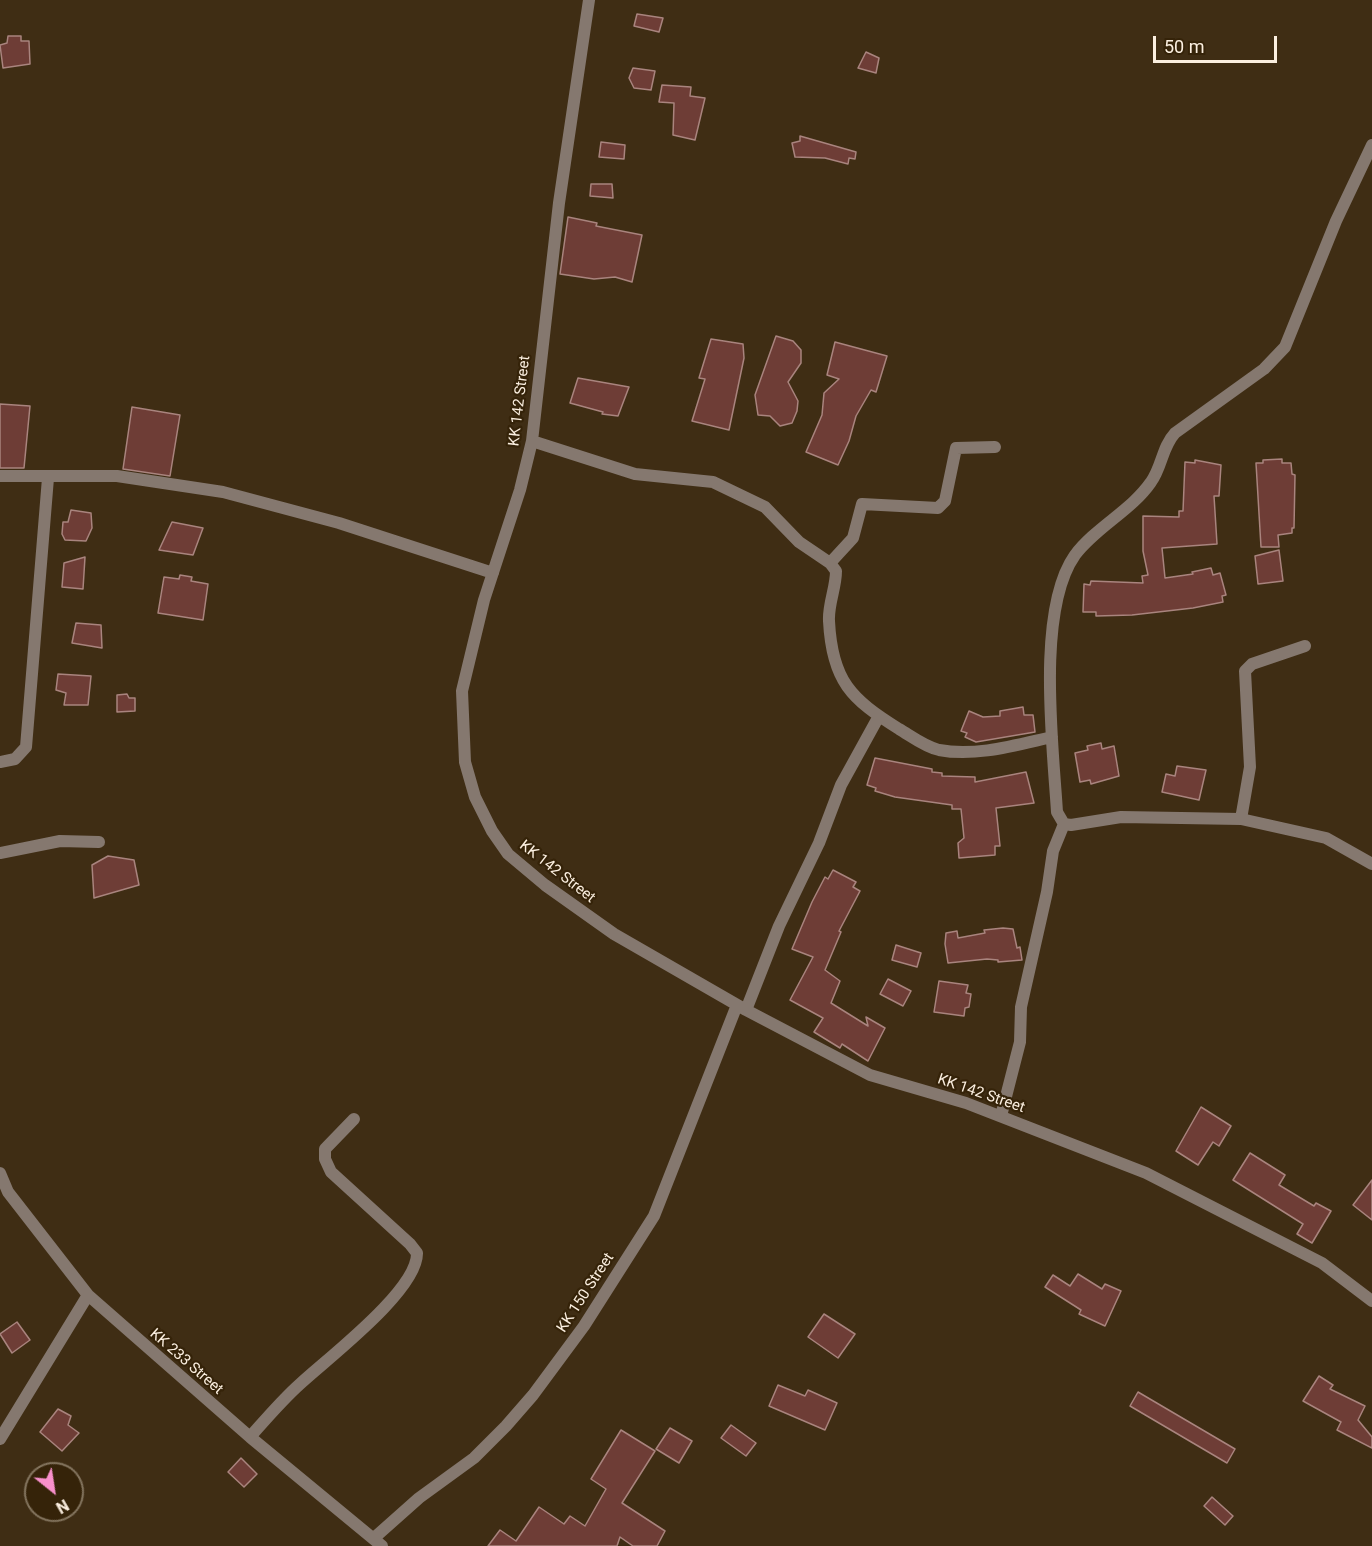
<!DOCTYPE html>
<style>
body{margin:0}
#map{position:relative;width:1372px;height:1546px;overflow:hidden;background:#3f2d14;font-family:Roboto,sans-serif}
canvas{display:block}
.north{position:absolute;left:24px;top:1462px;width:60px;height:60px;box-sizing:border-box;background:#352309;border:2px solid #84755f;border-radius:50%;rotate:150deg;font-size:16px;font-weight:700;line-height:24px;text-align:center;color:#fbefe0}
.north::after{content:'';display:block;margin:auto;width:21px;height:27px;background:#f890cc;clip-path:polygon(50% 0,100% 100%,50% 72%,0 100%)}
.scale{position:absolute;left:1153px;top:36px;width:124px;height:27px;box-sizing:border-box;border:3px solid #fbefe0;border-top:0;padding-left:8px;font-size:18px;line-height:21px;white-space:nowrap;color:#fbefe0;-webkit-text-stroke:4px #352309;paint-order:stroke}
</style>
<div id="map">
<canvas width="1372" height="1546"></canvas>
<div class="north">N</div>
<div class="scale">50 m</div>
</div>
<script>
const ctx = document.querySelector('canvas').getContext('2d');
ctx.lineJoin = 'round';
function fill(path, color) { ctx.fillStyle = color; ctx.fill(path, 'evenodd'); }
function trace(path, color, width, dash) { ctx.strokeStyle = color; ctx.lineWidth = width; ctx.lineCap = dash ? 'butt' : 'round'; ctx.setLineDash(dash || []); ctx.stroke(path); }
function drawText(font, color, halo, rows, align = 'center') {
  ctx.font = font + ' Roboto,sans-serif'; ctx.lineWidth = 4.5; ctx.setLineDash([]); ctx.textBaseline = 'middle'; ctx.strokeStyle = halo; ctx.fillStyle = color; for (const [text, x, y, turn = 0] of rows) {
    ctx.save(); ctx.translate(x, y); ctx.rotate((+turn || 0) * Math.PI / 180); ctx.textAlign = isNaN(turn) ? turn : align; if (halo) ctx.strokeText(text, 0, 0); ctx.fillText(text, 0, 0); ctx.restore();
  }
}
const building = new Path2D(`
 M 637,14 L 663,18 L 659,32 L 634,26 Z
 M 8,36 L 21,36 L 21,41 L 29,41 L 30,64 L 3,68 L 0,45 L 7,43 Z
 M 866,52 L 879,58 L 876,73 L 858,68 Z
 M 633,68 L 655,71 L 651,90 L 634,88 L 629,78 Z
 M 662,85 L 691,87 L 690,96 L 705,98 L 695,140 L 673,135 L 674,103 L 659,102 Z
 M 800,136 L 856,152 L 855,159 L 849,158 L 848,164 L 825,158 L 795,157 L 792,143 L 800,141 Z
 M 601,142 L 625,145 L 624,159 L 599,157 Z
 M 591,184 L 612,184 L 613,198 L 590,196 Z
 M 568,217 L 597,223 L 596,226 L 642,235 L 632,282 L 615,277 L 594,279 L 560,274 Z
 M 776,336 L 793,341 L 801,350 L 801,363 L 788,382 L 798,401 L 797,411 L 792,423 L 780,426 L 770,416 L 758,415 L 755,395 Z
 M 711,339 L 743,344 L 744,358 L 729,430 L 692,421 L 705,379 L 699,378 Z
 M 835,342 L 887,356 L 876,392 L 871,390 L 856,416 L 849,441 L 838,465 L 806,452 L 822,415 L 824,393 L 839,379 L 827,375 Z
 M 578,378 L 629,387 L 618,416 L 602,414 L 603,412 L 570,403 Z
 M 0,404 L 30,406 L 24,468 L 0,468 Z
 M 132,407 L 180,415 L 170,476 L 123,469 Z
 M 1282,459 L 1282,463 L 1291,463 L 1292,474 L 1295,475 L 1294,528 L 1292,528 L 1292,533 L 1278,535 L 1279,547 L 1261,547 L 1256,463 L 1263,463 L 1263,460 Z
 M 1195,460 L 1221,465 L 1219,496 L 1214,496 L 1217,544 L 1162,548 L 1165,578 L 1193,574 L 1192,572 L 1211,568 L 1213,575 L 1220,573 L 1226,595 L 1222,596 L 1223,602 L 1193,608 L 1132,615 L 1096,616 L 1096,612 L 1083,612 L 1084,584 L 1090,585 L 1091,581 L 1143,583 L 1142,576 L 1148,575 L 1143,551 L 1143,516 L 1179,517 L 1179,511 L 1183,511 L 1185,462 L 1195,463 Z
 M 71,510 L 91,513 L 92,528 L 86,541 L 65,540 L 62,534 L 63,522 L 68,522 Z
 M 172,522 L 203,528 L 193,555 L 159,550 Z
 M 1279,550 L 1283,581 L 1258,584 L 1255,556 Z
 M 85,557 L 83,589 L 62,587 L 64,563 Z
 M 180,575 L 192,577 L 191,581 L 208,584 L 203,620 L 158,613 L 164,577 L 179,579 Z
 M 76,623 L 101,625 L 102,648 L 72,643 Z
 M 58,674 L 91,676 L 88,705 L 64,705 L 66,693 L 56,690 Z
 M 127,694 L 129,698 L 135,698 L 135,711 L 117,712 L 117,695 Z
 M 1023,707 L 1024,715 L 1033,715 L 1035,732 L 976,742 L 965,737 L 967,733 L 961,731 L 969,711 L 983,717 L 1000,716 L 1000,711 Z
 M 1101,743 L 1102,749 L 1114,746 L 1119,776 L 1091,784 L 1090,780 L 1080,782 L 1075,753 L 1088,750 L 1087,746 Z
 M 875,758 L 932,769 L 932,772 L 942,773 L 942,776 L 975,777 L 975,782 L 1026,772 L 1034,803 L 996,808 L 1000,846 L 995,846 L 995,855 L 959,858 L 958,843 L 964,838 L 961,809 L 952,809 L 952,805 L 895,797 L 875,791 L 876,788 L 867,785 Z
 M 1177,766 L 1206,770 L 1199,800 L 1162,792 L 1166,774 L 1175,776 Z
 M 108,856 L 134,860 L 139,885 L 94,898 L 92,865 Z
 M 833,870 L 856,882 L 853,887 L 860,891 L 839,931 L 841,932 L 825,970 L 840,981 L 831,1003 L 868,1026 L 866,1017 L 885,1028 L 868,1061 L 842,1044 L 840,1048 L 814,1032 L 823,1018 L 790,1000 L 813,957 L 792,949 L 812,902 L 825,877 L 828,879 Z
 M 1003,928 L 1013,929 L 1017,948 L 1020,947 L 1022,960 L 998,962 L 998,960 L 987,959 L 948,963 L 945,944 L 946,933 L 957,931 L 958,938 L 985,933 L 984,930 Z
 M 896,945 L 921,953 L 917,967 L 892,960 Z
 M 888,979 L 911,991 L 903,1006 L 880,994 Z
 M 939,981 L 968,985 L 966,993 L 971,994 L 969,1007 L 965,1008 L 964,1016 L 934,1012 Z
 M 1201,1107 L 1231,1126 L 1219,1146 L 1213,1142 L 1198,1165 L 1176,1151 Z
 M 1250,1153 L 1285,1175 L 1279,1185 L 1314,1206 L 1316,1203 L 1331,1211 L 1312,1243 L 1297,1234 L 1303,1224 L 1233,1180 Z
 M 1372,1180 L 1372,1220 L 1353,1205 Z
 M 1078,1274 L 1102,1289 L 1105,1284 L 1121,1291 L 1105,1326 L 1079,1314 L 1081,1310 L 1045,1287 L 1053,1275 L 1070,1286 Z
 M 824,1314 L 855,1334 L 838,1358 L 808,1337 Z
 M 17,1322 L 30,1340 L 12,1353 L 0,1334 Z
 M 1319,1376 L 1333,1385 L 1330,1389 L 1365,1406 L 1358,1420 L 1372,1437 L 1372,1448 L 1337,1430 L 1341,1422 L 1303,1401 Z
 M 778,1385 L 805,1396 L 808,1390 L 837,1403 L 825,1430 L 769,1406 Z
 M 1138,1392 L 1235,1449 L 1227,1463 L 1130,1406 Z
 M 58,1409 L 71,1416 L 68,1425 L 79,1433 L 62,1451 L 40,1432 Z
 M 731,1425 L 756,1443 L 746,1456 L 721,1438 Z
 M 670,1428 L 692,1441 L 679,1463 L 656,1449 Z
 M 621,1430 L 655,1451 L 622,1503 L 665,1531 L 657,1546 L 633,1546 L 620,1537 L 617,1546 L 488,1546 L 500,1530 L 516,1541 L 539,1507 L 564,1524 L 570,1516 L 585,1526 L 606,1489 L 591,1479 Z
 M 241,1458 L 257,1474 L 244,1487 L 228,1472 Z
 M 1212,1497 L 1233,1516 L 1225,1525 L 1204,1506 Z`);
fill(building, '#6e3d36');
trace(building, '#a9847e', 1.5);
trace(new Path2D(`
 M 589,0 L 559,203 L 532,441 L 520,490 L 484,600 L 462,691 L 465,762 L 475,797 L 492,831 L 508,854 L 545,885 L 614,934 L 746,1010 L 870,1075 L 966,1103 L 1146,1173 L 1322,1263 L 1372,1301
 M 1372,145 L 1336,221 L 1285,347 L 1264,369 L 1175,433 C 1162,447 1162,467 1151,482 C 1131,511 1096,527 1075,555 C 1036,610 1053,746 1057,812 L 1064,824 L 1071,825 L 1121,817 L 1241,819 L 1326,838 L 1372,864
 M 532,441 L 635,474 L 713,482 L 765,507 L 799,542 L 830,563 L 836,571 C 836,588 828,604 829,621 C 832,681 851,699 899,729 C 911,736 925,747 939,750 C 976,757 1016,745 1052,737
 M 0,476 L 117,476 L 223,492 L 339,523 L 493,573
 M 830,563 L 853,538 L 862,504 L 938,508 L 945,501 L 956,448 L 995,447
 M 0,762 L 15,759 L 26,747 L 48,478
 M 1241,819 L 1250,767 L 1245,671 L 1252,664 L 1305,646
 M 0,853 L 60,841 L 99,842
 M 746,1010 L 779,926 L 819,843 L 841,785 L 879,716
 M 1001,1116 L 1020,1042 L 1021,1007 L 1047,892 L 1053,851 L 1064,824
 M 0,1173 L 8,1192 L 88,1295 L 250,1437 L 382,1546
 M 250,1437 C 266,1419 282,1400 300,1384 C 328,1358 418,1290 417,1253 L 410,1244 L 331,1172 L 325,1159 L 325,1149 L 354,1119
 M 0,1439 L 88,1295
 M 374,1538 L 419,1498 L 474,1458 L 506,1426 L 533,1395 L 584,1326 L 654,1216 L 737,1005`), '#85786f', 12);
drawText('15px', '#fbefe0', '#352309', [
 ["KK 142 Street",520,401,-83],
 ["KK 142 Street",557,872,38],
 ["KK 142 Street",981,1094,19],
 ["KK 150 Street",586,1293,-57],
 ["KK 233 Street",186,1362,41]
]);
</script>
